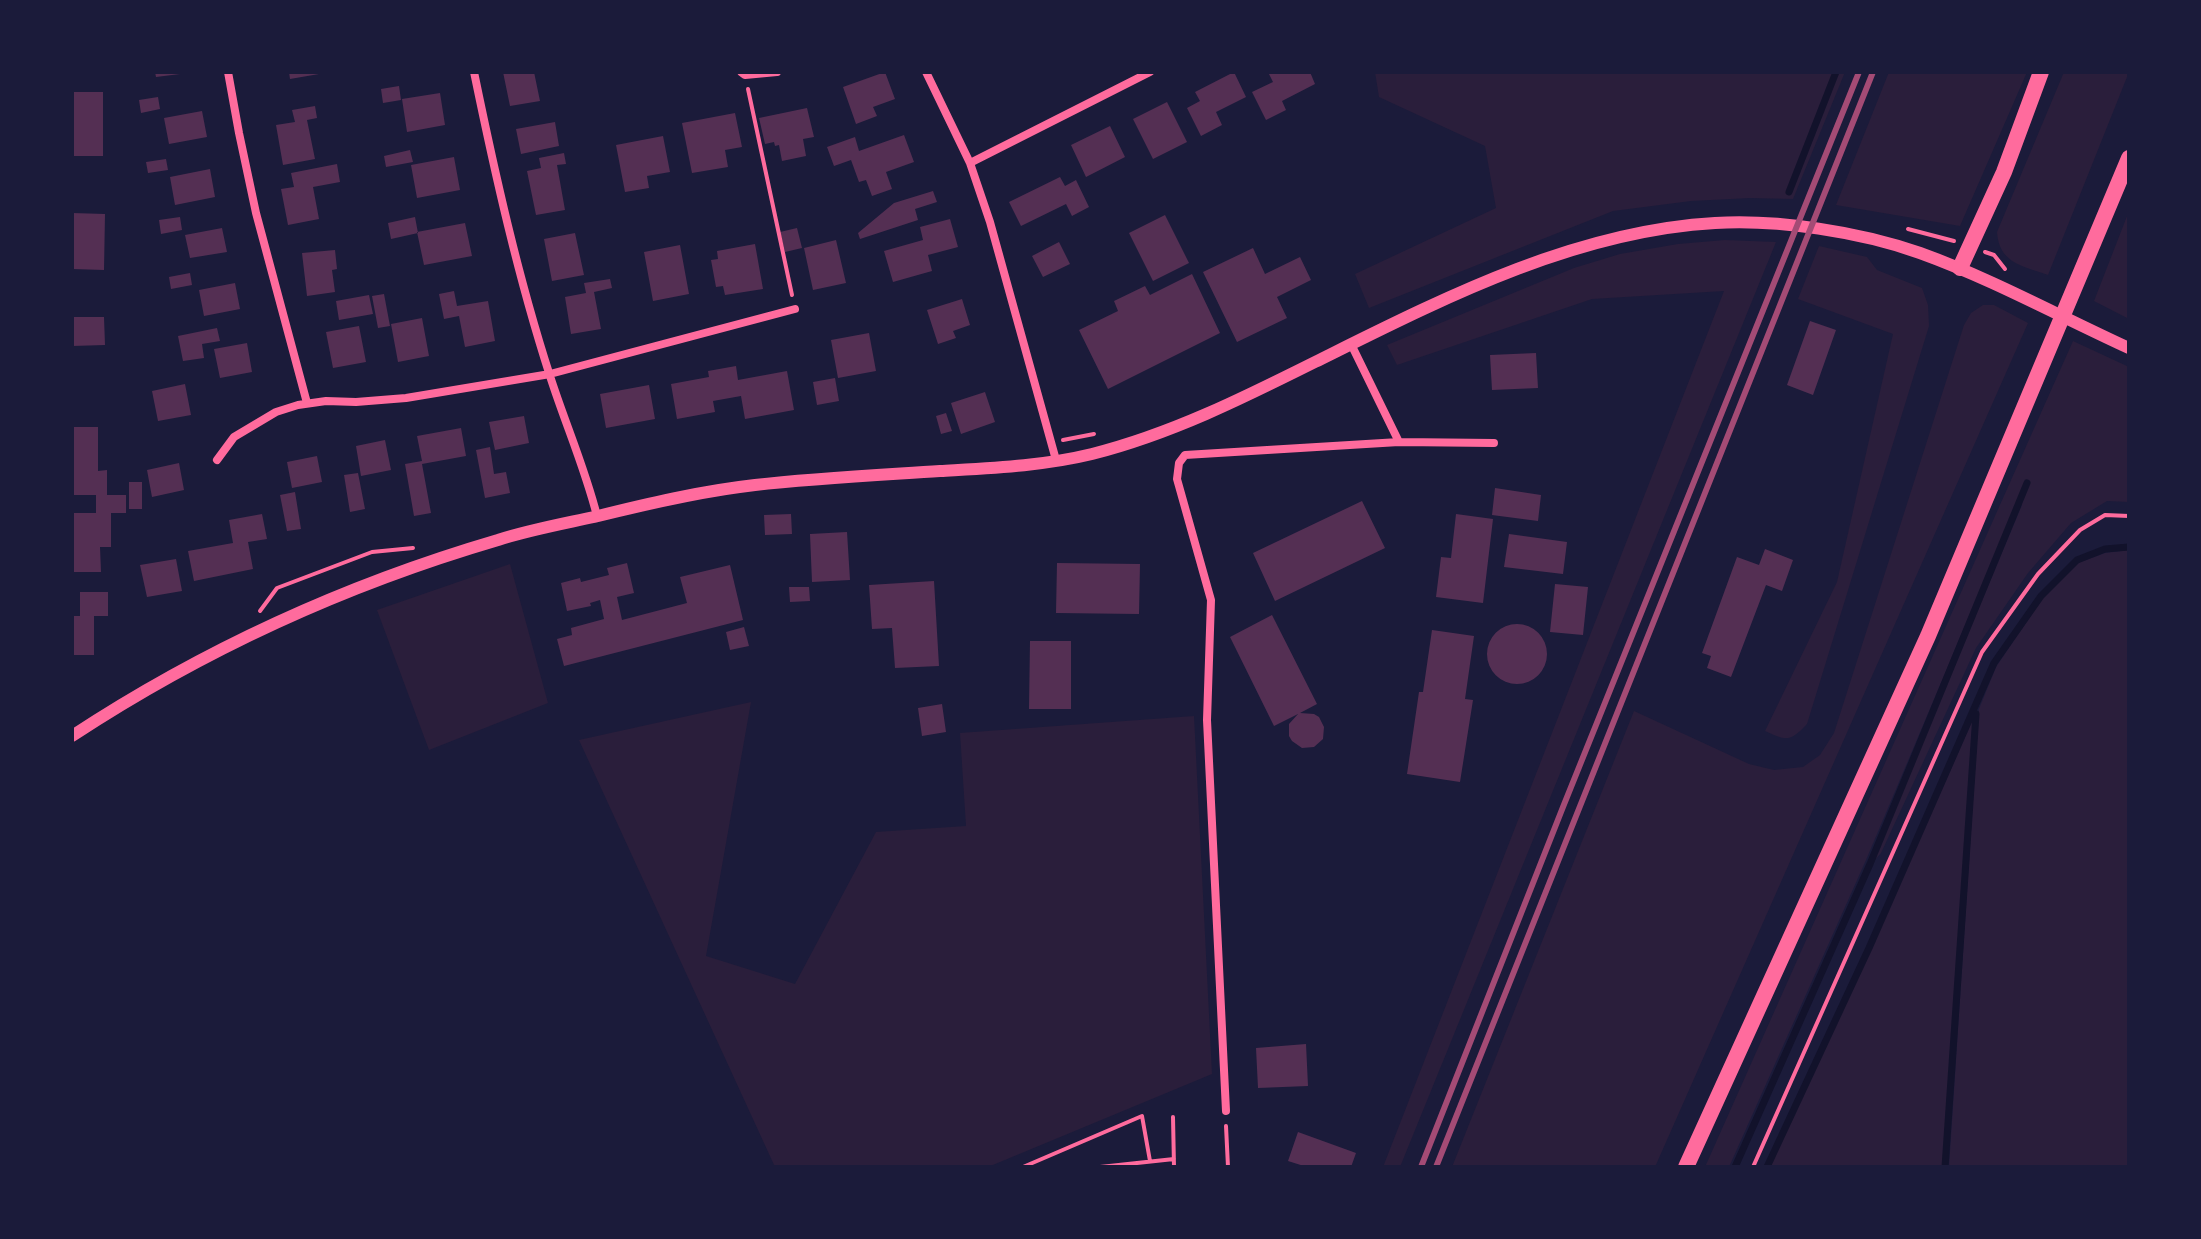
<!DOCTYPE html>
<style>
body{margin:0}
#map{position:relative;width:2201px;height:1239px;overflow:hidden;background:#1b1b3a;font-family:Karla,sans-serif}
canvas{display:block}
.frame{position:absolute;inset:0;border:74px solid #1b1b3a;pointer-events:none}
</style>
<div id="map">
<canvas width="2201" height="1239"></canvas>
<div class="frame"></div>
</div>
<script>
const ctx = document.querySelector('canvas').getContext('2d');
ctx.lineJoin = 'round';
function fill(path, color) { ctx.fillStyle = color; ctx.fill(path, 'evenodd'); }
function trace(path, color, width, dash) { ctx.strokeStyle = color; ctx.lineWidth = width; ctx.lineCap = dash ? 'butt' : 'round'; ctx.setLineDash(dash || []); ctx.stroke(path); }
fill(new Path2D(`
 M 1375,72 L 1845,72 L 1793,199 L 1750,198 L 1691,201 L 1613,211 L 1369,308 L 1355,274 L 1496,208 L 1485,146 L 1379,97 Z
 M 1889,72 L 2027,72 L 1960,226 L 1836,205 Z
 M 2064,72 L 2129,72 L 2048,275 C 2022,266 1999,263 1997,232 Z
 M 2129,211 L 2129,319 L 2094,301 Z
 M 1725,240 L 1776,242 L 1400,1167 L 1383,1167 L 1724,291 L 1592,299 L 1397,365 L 1387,345 L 1574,268 L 1620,254 L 1678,244 Z
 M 1819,246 L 1867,257 L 1877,270 L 1922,288 L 1928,305 L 1929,326 L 1807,724 C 1790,742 1787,741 1765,731 L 1837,582 L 1893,334 L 1798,299 Z
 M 1983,305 L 1994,305 L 2028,323 L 1655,1167 L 1452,1167 L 1634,711 L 1749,764 L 1774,770 L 1803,767 L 1820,755 L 1834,733 L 1964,325 L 1971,313 Z
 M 2073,341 L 2129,367 L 2129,502 L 2107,501 L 2071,523 L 2028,573 L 1976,648 L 1881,853 L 1872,863 L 2022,505 L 2017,503 L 1866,860 L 1729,1167 L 1705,1167 Z
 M 2129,550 L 2129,1167 L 1949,1167 L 1979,709 L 1996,667 L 2042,599 L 2078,563 L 2105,553 Z
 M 510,564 L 548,703 L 429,750 L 377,610 Z
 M 751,702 L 706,956 L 795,984 L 876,832 L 966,826 L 960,733 L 1194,716 L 1212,1074 L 988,1167 L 775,1167 L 579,740 Z
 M 1974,717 L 1944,1167 L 1769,1167 L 1870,950 Z`), '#2a1e3b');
trace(new Path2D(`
 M 1789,192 L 1836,72
 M 1735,1167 L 1870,864 L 2027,483
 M 1767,1167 L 1869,948 L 1994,663 L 2041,596 L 2077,560 L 2105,549 L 2129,547
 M 1945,1167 L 1976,714`), '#12122b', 7);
fill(new Path2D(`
 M 155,72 L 180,72 L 180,74 L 156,77 Z
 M 289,72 L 319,72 L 319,74 L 290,79 Z
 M 503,72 L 534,72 L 540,101 L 510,106 Z
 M 885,72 L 895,99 L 873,107 L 877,116 L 856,124 L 843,87 Z
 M 1234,72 L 1246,97 L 1216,112 L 1222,125 L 1201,136 L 1187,108 L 1200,101 L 1195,92 Z
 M 1268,72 L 1310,72 L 1315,84 L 1282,101 L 1286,110 L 1266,120 L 1252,92 L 1273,82 Z
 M 399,86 L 401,100 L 383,103 L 381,89 Z
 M 72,92 L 103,92 L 103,156 L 72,156 Z
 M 440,93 L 445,125 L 407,132 L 402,99 Z
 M 158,97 L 160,109 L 141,113 L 139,100 Z
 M 1167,102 L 1187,142 L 1153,159 L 1133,119 Z
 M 315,106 L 317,118 L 307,120 L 315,159 L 283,165 L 276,125 L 295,122 L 292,110 Z
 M 807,108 L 814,137 L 803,139 L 806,156 L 782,161 L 779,145 L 775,146 L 774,142 L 765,144 L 759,118 Z
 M 202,111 L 207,137 L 169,144 L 164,118 Z
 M 735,113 L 742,147 L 725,150 L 728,167 L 692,173 L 682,123 Z
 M 555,122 L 559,146 L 521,154 L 516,129 Z
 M 1110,126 L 1125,157 L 1086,177 L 1071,145 Z
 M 904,135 L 914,162 L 886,172 L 892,189 L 872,196 L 866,180 L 859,182 L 851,160 L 834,166 L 827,147 L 855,137 L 859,151 Z
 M 663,136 L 670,172 L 647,176 L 649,188 L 625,192 L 616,145 Z
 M 410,150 L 413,162 L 386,167 L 384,156 Z
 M 564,153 L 566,164 L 557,165 L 565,210 L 536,215 L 527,171 L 541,168 L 539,158 Z
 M 454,157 L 460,190 L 417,198 L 411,165 Z
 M 166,159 L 168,170 L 148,173 L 146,162 Z
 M 337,164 L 340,182 L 313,187 L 319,219 L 288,225 L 281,189 L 294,187 L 291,173 Z
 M 210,169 L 215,197 L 175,205 L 170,177 Z
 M 1060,177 L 1065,186 L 1076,180 L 1089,207 L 1072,216 L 1066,204 L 1021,226 L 1009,202 Z
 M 933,191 L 937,202 L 915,209 L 918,220 L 860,239 L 858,233 L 894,203 Z
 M 72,213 L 105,214 L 104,270 L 72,269 Z
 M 1165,215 L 1189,263 L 1153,281 L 1129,233 Z
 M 180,217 L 182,230 L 161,234 L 159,220 Z
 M 415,217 L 418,233 L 391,239 L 388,223 Z
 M 950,219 L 958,247 L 928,255 L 932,271 L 893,282 L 884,251 L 923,240 L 920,227 Z
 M 465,223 L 472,256 L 424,265 L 417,232 Z
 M 222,228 L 227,252 L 190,258 L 185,235 Z
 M 797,228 L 802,248 L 785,252 L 780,232 Z
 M 575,233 L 584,275 L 552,281 L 544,239 Z
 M 836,240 L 846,283 L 813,290 L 804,248 Z
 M 1059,242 L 1070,264 L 1043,277 L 1032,256 Z
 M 755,244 L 763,289 L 725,295 L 723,286 L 716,287 L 711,260 L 718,259 L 717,251 Z
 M 680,245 L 689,294 L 653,301 L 644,252 Z
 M 1253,248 L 1265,274 L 1300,257 L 1311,280 L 1277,297 L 1287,318 L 1237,342 L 1203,272 Z
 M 335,250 L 337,269 L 332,270 L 335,292 L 307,296 L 302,253 Z
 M 190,273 L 192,285 L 171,289 L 169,277 Z
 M 1192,274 L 1220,333 L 1108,389 L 1079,330 L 1118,311 L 1114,301 L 1145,286 L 1150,295 Z
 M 610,279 L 612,288 L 594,292 L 601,329 L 571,334 L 565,297 L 586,293 L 584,283 Z
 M 235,283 L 240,309 L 204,316 L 199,290 Z
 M 454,291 L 457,306 L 488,301 L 495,341 L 465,347 L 459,316 L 444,319 L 439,294 Z
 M 384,294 L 390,326 L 378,328 L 372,296 Z
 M 369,295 L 373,314 L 339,320 L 336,301 Z
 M 962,299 L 970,325 L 953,331 L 956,338 L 938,344 L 927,310 Z
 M 72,317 L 104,317 L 105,345 L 72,346 Z
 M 422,318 L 429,356 L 398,362 L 391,324 Z
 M 1810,321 L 1836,330 L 1813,395 L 1787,385 Z
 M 359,326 L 366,362 L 333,368 L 326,332 Z
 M 217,328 L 220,341 L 202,344 L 204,358 L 183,361 L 178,336 Z
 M 869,333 L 876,371 L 838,378 L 831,340 Z
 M 247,343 L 252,372 L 220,378 L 214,349 Z
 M 1536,353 L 1538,388 L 1492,390 L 1490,355 Z
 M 736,366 L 738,380 L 787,371 L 794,410 L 745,419 L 741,396 L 713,401 L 715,412 L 677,419 L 671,384 L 709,377 L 708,371 Z
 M 835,378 L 839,401 L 817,405 L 813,382 Z
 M 185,384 L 191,415 L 158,421 L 152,391 Z
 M 649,385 L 655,419 L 606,428 L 600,394 Z
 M 985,392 L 995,422 L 961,434 L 951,403 Z
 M 946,413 L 952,431 L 941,434 L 936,416 Z
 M 524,416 L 529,443 L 495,450 L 489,422 Z
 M 72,427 L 98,427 L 98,471 L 107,470 L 107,495 L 126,495 L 126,513 L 111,513 L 111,547 L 100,547 L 101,572 L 72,572 L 72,513 L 96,513 L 96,495 L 72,495 Z
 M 461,428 L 466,456 L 422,464 L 431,513 L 414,516 L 405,464 L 422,461 L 417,436 Z
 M 385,440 L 391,470 L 361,476 L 356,446 Z
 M 490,447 L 494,474 L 506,472 L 510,493 L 485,498 L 476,450 Z
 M 317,456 L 322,482 L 292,488 L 287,462 Z
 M 179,463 L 184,490 L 152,497 L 147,470 Z
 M 358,473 L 365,509 L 350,512 L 344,475 Z
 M 129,482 L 142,482 L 142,509 L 129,509 Z
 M 1495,488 L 1541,495 L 1538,521 L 1492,515 Z
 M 295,492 L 301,529 L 287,531 L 280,495 Z
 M 1362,501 L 1385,548 L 1275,601 L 1253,553 Z
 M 262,514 L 267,539 L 248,542 L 253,569 L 194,581 L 188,551 L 233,543 L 229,520 Z
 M 791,514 L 792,534 L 765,535 L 764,515 Z
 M 1456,514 L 1493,519 L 1483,603 L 1436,597 L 1441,557 L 1451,558 Z
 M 847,532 L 850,580 L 812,582 L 810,534 Z
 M 1509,534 L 1567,542 L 1563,574 L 1504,567 Z
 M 1765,549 L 1793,560 L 1782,591 L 1766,585 L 1731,677 L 1707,668 L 1711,656 L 1702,653 L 1737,557 L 1759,565 Z
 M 176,559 L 182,591 L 147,597 L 140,565 Z
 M 627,563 L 634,593 L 617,597 L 622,620 L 687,603 L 680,577 L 730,565 L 743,620 L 564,666 L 557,639 L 572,635 L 571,628 L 604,619 L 600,600 L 590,603 L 591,606 L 567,611 L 561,583 L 580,578 L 581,582 L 609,575 L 607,568 Z
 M 1057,563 L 1140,564 L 1139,614 L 1056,613 Z
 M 934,581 L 939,666 L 895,668 L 892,628 L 872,629 L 869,585 Z
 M 1555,584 L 1588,587 L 1583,635 L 1550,632 Z
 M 789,587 L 809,587 L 810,601 L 790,602 Z
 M 80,592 L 108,592 L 108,616 L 94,616 L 94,655 L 72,655 L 72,616 L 80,616 Z
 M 1272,615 L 1317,704 L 1300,713 L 1314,714 L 1319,717 L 1324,727 L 1323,739 L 1314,747 L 1302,748 L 1292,741 L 1289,736 L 1289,724 L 1298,714 L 1274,726 L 1230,637 Z
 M1487 654a30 30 0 1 1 60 0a30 30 0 1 1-60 0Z
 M 744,627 L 749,646 L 730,650 L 726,632 Z
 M 1432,630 L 1474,636 L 1465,699 L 1473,700 L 1460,782 L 1407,774 L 1419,692 L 1423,692 Z
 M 1030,641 L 1071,641 L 1071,709 L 1029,709 Z
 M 942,704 L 946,732 L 922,736 L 918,708 Z
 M 1306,1044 L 1308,1086 L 1258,1088 L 1256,1048 Z
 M 1298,1132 L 1356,1153 L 1351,1167 L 1307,1167 L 1288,1161 Z`), '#542f53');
trace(new Path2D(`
 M 748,89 L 792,295
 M 1908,229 L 1954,241
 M 1985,252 L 1994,255 L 2005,269
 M 1063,440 L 1094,434
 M 260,611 L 277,588 L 372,552 L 413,548
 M 1173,1117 L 1174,1167
 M 1226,1126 L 1228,1167
 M 1023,1167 L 1142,1116 L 1150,1161
 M 1100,1167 L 1174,1159
 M 1753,1167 L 1982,652 L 2038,574 L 2080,530 L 2105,515 L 2129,516`), '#ff6b9d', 4);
trace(new Path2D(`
 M 228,72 L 239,133 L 256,213 L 307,403
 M 474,72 C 495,174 518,277 550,376 C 565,423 585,468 597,516
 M 741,72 L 745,75 L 777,72
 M 926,72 L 970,163 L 990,222 L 1056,460
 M 970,163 L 1150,72
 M 1399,442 L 1494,443
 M 217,460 L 234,437 L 276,412 L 298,405 L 326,401 L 356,402 L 406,398 L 550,374 L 795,309
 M 1226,1111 L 1207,720 L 1211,600 L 1177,479 L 1179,463 L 1185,455 L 1399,442 L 1351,344`), '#ff6b9d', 8);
trace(new Path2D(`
 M 72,736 C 203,650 348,584 498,540 C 529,530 562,524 594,517 C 646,504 701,491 755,485 C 816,478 879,475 940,471 C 991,468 1043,466 1092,454 C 1171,434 1243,398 1315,362 C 1440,300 1573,231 1715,223 C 1777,219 1861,232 1920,253 C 1992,279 2059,316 2129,348`), '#ff6b9d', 12);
trace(new Path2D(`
 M 1960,268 L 2004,172 L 2041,72
 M 1686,1167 L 1928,636 L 2129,158`), '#ff6b9d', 16);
trace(new Path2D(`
 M 1421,1167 L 1563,807 L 1859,72
 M 1436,1167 L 1873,72`), '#a44b75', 6);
</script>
